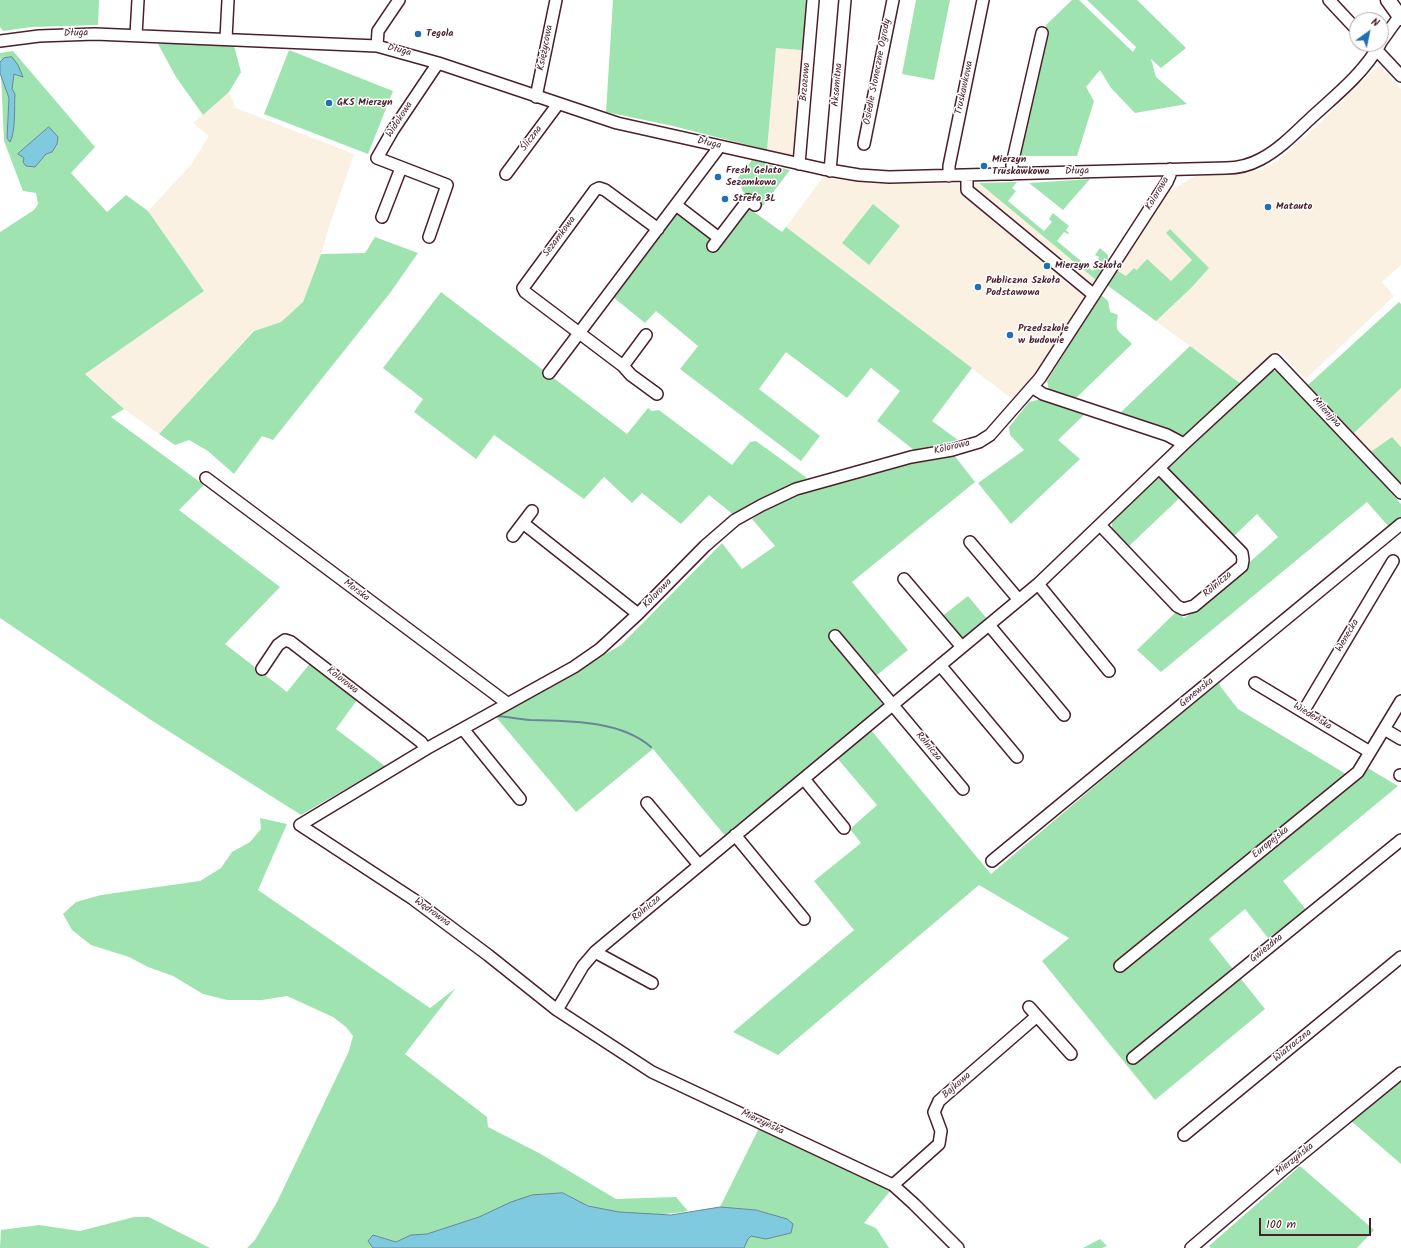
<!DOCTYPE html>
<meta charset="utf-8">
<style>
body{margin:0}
#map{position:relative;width:1401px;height:1248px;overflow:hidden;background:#fff;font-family:Kalam,sans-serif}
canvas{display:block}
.north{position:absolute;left:1349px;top:12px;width:40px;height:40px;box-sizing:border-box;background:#fff;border:1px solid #b7a5aa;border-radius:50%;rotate:33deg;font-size:11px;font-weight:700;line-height:16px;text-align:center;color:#4a1f2b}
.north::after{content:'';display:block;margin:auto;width:14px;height:18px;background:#1f6fb2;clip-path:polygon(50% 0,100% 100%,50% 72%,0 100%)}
.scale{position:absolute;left:1259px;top:1218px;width:112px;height:18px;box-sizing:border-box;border:2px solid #4a1f2b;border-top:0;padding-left:5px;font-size:12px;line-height:14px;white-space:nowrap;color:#4a1f2b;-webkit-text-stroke:3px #fff;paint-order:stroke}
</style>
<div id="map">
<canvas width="1401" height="1248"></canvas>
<div class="north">N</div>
<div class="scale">100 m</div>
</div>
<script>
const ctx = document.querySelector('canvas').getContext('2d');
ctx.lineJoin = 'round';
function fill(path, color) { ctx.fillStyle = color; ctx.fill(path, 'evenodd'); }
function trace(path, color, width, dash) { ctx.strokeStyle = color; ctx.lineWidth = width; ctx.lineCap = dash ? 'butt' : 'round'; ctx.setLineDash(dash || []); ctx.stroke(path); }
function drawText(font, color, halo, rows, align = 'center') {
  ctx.font = font + ' Kalam,sans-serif'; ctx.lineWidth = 3; ctx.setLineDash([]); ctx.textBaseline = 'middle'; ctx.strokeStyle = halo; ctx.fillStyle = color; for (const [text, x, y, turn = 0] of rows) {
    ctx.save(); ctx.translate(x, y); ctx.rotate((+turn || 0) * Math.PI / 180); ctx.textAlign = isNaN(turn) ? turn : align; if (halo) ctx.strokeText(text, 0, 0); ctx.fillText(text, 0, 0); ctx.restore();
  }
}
fill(new Path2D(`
 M 776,48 L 812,51 L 803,158 L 767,150 Z
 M 1379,65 L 1401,89 L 1401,265 L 1382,282 L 1394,296 L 1306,379 L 1278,350 L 1241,384 L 1107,285 L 1167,193 L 1195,176 L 1240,174 L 1261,169 L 1276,162 L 1316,127 Z
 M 229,92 L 236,108 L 354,154 L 331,221 L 321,254 L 303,302 L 281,322 L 253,331 L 159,434 L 124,409 L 85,373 L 204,291 L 148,211 L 190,166 L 209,136 L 193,123 Z
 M 823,177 L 876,184 L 979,183 L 1096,280 L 1034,375 L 1012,399 L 786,227 Z
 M 1401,388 L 1401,447 L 1392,437 L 1369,453 L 1353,434 Z`), '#faf1e3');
fill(new Path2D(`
 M 0,0 L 99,0 L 98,25 L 31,27 L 3,31 L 0,27 Z
 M 613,0 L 817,0 L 812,51 L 776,48 L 767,150 L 673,126 L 606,112 Z
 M 916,0 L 950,0 L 934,80 L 902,74 Z
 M 1072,0 L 1079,0 L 1133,52 L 1136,47 L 1087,0 L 1137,0 L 1186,48 L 1161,68 L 1151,59 L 1156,77 L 1187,104 L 1135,113 L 1111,88 L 1100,70 L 1086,87 L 1094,101 L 1077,156 L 1018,156 L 1045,48 L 1046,25 Z
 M 233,42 L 241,72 L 229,92 L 203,115 L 176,77 L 158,44 Z
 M 289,50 L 393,91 L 368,154 L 264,114 Z
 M 13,51 L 95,147 L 71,173 L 107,212 L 126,195 L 148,211 L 204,291 L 85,374 L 124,409 L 111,417 L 204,485 L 179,510 L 280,587 L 225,644 L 287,692 L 311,662 L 357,700 L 336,729 L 385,766 L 301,815 L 151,720 L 0,618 L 0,232 L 34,210 L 38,204 L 36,193 L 23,191 L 4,141 L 0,53 Z
 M 752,160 L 790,170 L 762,207 L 743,192 L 738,178 Z
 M 1090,179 L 1063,210 L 1029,183 Z
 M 1017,182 L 1012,188 L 1016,191 L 1008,201 L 1044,231 L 1052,222 L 1049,219 L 1053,213 L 1069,226 L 1066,230 L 1069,233 L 1068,234 L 1064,232 L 1057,241 L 1093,271 L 1101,262 L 1098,260 L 1099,257 L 1095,255 L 1100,248 L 1108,255 L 1108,264 L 1096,280 L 979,183 Z
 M 873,204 L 900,226 L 869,265 L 842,243 Z
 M 747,207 L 782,232 L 786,227 L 972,368 L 932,421 L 958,440 L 914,450 L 877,421 L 900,391 L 871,368 L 847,398 L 786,352 L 759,389 L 820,436 L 801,461 L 680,369 L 698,346 L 656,311 L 645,323 L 613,297 L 676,211 L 719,244 Z
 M 1170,229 L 1209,268 L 1192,287 L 1156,321 L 1107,285 L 1116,270 L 1126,276 L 1134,268 L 1137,270 L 1147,259 L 1171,281 L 1192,260 L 1166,233 Z
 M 375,237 L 418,253 L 390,293 L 273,440 L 262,436 L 234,474 L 208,451 L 189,440 L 175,445 L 159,434 L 254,331 L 281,322 L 303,302 L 321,254 L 365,253 Z
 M 441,292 L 627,434 L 648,408 L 652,411 L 659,410 L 732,465 L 750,442 L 756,441 L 807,478 L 745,508 L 735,516 L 709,495 L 681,524 L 642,493 L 632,503 L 604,477 L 584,499 L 494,435 L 476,459 L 414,412 L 423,399 L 383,368 Z
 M 1101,295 L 1108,301 L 1110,312 L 1118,315 C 1113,334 1122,332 1132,344 L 1075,399 L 1049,391 L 1047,381 Z
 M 1399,302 L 1401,304 L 1401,388 L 1353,434 L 1308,385 Z
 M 1190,346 L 1241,384 L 1182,437 L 1120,413 Z
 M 1268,371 L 1280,371 L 1385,486 L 1401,504 L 1401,517 L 1389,527 L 1367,502 L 1161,672 L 1137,650 L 1177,611 L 1184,618 L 1192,613 L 1278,537 L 1257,514 L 1233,537 L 1188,490 L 1128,547 L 1112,530 L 1112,522 Z
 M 1042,399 L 1085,414 L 1058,440 L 1080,459 L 1011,524 L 978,483 L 1024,450 L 1010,435 L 1009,427 L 1029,402 Z
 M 1392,437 L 1401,447 L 1401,487 L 1369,453 Z
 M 954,455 L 975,482 L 852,582 L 908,650 L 867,683 L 883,705 L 726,837 L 653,749 L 576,812 L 496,717 L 621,645 L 722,543 L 742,569 L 775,546 L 752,519 C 783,495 822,488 859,478 C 891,469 922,460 954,455 Z
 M 968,596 L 988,620 L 962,641 L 941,617 Z
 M 1219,681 L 1220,686 L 1238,709 L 1346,774 L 1361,775 L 1366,767 L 1398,786 L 1283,881 L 1307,911 L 1268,938 L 1245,909 L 1209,939 L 1265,1009 L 1155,1100 L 1042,961 L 1069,938 L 979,885 L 778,1055 L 733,1032 L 854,930 L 814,881 L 861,843 L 850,829 L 877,805 L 837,758 L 871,730 L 991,874 Z
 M 260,818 L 287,824 L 258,890 L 430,1008 L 456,988 L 405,1054 L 487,1117 L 488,1127 L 539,1153 L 616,1199 L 676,1197 L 688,1211 C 659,1217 617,1215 589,1206 C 580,1203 572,1197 563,1193 L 427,1234 L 411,1235 L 396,1242 L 373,1235 L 368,1241 L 373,1248 L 247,1248 L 255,1240 L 277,1202 L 349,1051 L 353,1036 L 346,1027 L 333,1017 L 287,996 L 262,1000 L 227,1000 L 203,994 L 173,976 L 148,967 L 129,957 L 91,945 L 72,930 L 63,914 L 76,902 L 101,895 L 200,881 L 221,868 L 232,852 L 250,842 L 261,829 Z
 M 1401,1078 L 1401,1164 L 1350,1120 Z
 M 759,1128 L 891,1190 L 864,1223 L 876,1228 L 889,1248 L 744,1248 L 748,1239 L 752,1236 L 766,1239 L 790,1233 L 793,1224 L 756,1210 L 720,1207 Z
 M 1300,1166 L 1374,1230 L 1357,1248 L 1211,1248 L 1209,1246 Z
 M 134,1217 L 149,1217 L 210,1248 L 0,1248 L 1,1230 L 39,1225 L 80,1231 Z
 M 1100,1239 L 1107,1246 L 1102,1248 L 1083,1248 Z`), '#9fe4b0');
const water = new Path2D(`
 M 12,57 L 18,65 L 23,77 L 14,74 L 12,89 L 15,94 C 14,107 16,131 10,142 L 7,138 L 9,98 L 0,73 L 0,62 L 4,58 Z
 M 49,127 L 58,137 L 57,144 L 52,152 L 46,154 L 35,167 L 26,166 L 23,162 L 24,158 L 18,154 Z
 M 563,1193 L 588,1206 L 619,1212 L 671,1215 L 720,1207 L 756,1210 L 787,1219 L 793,1224 L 791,1233 L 766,1239 L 751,1236 L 748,1239 L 744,1248 L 373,1248 L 368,1241 L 373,1235 L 396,1242 L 411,1235 L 427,1234 L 479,1217 L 511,1202 L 532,1195 Z`);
fill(water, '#80cae0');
trace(water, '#6a8698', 1);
trace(new Path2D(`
 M 497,716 C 508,717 519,719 530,720 C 568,721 620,720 651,747`), '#6a8698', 2);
const minor = new Path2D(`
 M 1329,0 L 1357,30
 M 136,35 L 138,0
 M 226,39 L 228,0
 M 0,41 L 39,36 L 95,34 L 377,46 L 438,63 L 617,123 L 823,169 L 859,175 L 889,177 L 1226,168 C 1238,168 1250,165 1261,159 C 1280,149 1295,133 1311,118 C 1336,95 1363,74 1380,44
 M 1381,42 L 1401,14
 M 1371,44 L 1401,76
 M 377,46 L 378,31 L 399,0
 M 536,97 L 556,0
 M 864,144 L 893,0
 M 799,164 L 813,0
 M 830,171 L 845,0
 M 506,174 L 558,104
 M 1012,174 L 1012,164 L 1042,33
 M 967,175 L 967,190 L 1094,295
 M 949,176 L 949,166 L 983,0
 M 676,205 L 719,238
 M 382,217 L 401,168
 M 429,237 L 447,185 L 377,158 L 393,130 L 438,63
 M 713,246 L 748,200 L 755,205
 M 623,366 L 646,335
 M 549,373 L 717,150 L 718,146
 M 1032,387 L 1043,394 L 1167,435 L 1184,444
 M 657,394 L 631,375 L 623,366 L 525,292 L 523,288 L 595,190 L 599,188 L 605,190 L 658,229
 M 206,478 L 507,703
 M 523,523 L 638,614
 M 1100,525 L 1177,606 L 1183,609 L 1194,606 L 1242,566 L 1243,560 L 1242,553 L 1159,468
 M 513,536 L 532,511
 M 970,542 L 1019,600
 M 904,579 L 962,647
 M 1038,584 L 1109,671
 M 989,625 L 1064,715
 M 835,636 L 963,789
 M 940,665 L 1017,757
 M 262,669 L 278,645 L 285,640 L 291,642 L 421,742 L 426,749
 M 1255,683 L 1370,752
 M 1303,712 L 1393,561
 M 463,729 L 520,799
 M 1384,729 L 1401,739
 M 1400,775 L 1401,775
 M 804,779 L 844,828
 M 647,803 L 699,865
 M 735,835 L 804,919
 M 992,861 L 1401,524
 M 595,952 L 652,983
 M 1120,966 L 1358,772 L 1401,701
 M 1029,1007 L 1071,1054
 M 557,1010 L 583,966 L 595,952 L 1038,584 L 1184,444 L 1275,360 L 1401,493
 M 1133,1058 L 1401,840
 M 1184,1135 L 1401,957
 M 893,1185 L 939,1144 L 941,1131 L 934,1112 L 939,1101 L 1037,1016
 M 958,1248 L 914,1204 L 893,1185 L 652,1072 L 557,1010 L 488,955 L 413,899 L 300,825 L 426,749 L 574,667 L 600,649 L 638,614 L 705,546 L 735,520 L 762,505 L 796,489 L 911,457 L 952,450 L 979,442 L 990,435 L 1040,378 L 1167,182 L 1170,175 L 1170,169
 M 1191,1248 L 1286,1167 L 1401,1073`);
const major = new Path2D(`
 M 1388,0 L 1401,18`);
trace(minor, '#4a1f2b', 14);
trace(major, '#4a1f2b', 17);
trace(minor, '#fff', 11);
trace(major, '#fff', 14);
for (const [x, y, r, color] of [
 [418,34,4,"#1f6fb2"],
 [329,103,4,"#1f6fb2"],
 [984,166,4,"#1f6fb2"],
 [718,177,4,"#1f6fb2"],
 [725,199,4,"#1f6fb2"],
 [1268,207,4,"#1f6fb2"],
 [1047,266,4,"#1f6fb2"],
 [978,287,4,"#1f6fb2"],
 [1010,335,4,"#1f6fb2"]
]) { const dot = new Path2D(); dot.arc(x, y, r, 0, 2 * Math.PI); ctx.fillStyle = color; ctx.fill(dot); trace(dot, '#fff', 1.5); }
drawText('10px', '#4a1f2b', '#fff', [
 ["Długa",76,34,-1],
 ["Księżycowa",546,48,-79],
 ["Długa",399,51,14],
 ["Osiedle Słoneczne Ogrody",878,72,-79],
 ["Brzozowa",806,82,-85],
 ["Aksamitna",838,85,-85],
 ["Truskawkowa",965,88,-78],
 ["Widokowa",400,120,-57],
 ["Śliczna",532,139,-53],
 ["Długa",709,144,13],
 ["Długa",1077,172,-2],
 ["Kolorowa",1158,194,-59],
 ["Sezamkowa",560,237,-53],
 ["Milenijna",1326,413,47],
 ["Kolorowa",952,448,-13],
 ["Rolnicza",1218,585,-40],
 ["Morska",356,591,37],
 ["Kolorowa",658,594,-46],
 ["Wenecka",1348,636,-59],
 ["Kolorowa",342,681,38],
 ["Genewska",1197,693,-39],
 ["Wiedeńska",1312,717,31],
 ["Rolnicza",928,747,50],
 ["Europejska",1271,843,-39],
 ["Rolnicza",647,909,-40],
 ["Wędrowna",432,913,36],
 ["Gwiezdna",1267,949,-39],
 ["Wiatraczna",1293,1046,-39],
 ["Bajkowa",957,1086,-41],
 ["Mierzyńska",762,1123,25],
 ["Mierzyńska",1295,1160,-39]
]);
drawText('bold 10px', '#4a1f2b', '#fff', [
 ["Tegola",426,34],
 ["GKS Mierzyn",337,103],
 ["Mierzyn",992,160],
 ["Truskawkowa",992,172],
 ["Fresh Gelato",726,171],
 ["Sezamkowa",726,183],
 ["Strefa 3L",733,199],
 ["Matauto",1276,207],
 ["Mierzyn Szkoła",1055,266],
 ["Publiczna Szkoła",986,281],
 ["Podstawowa",986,293],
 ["Przedszkole",1018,329],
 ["w budowie",1018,341]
], 'left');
</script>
